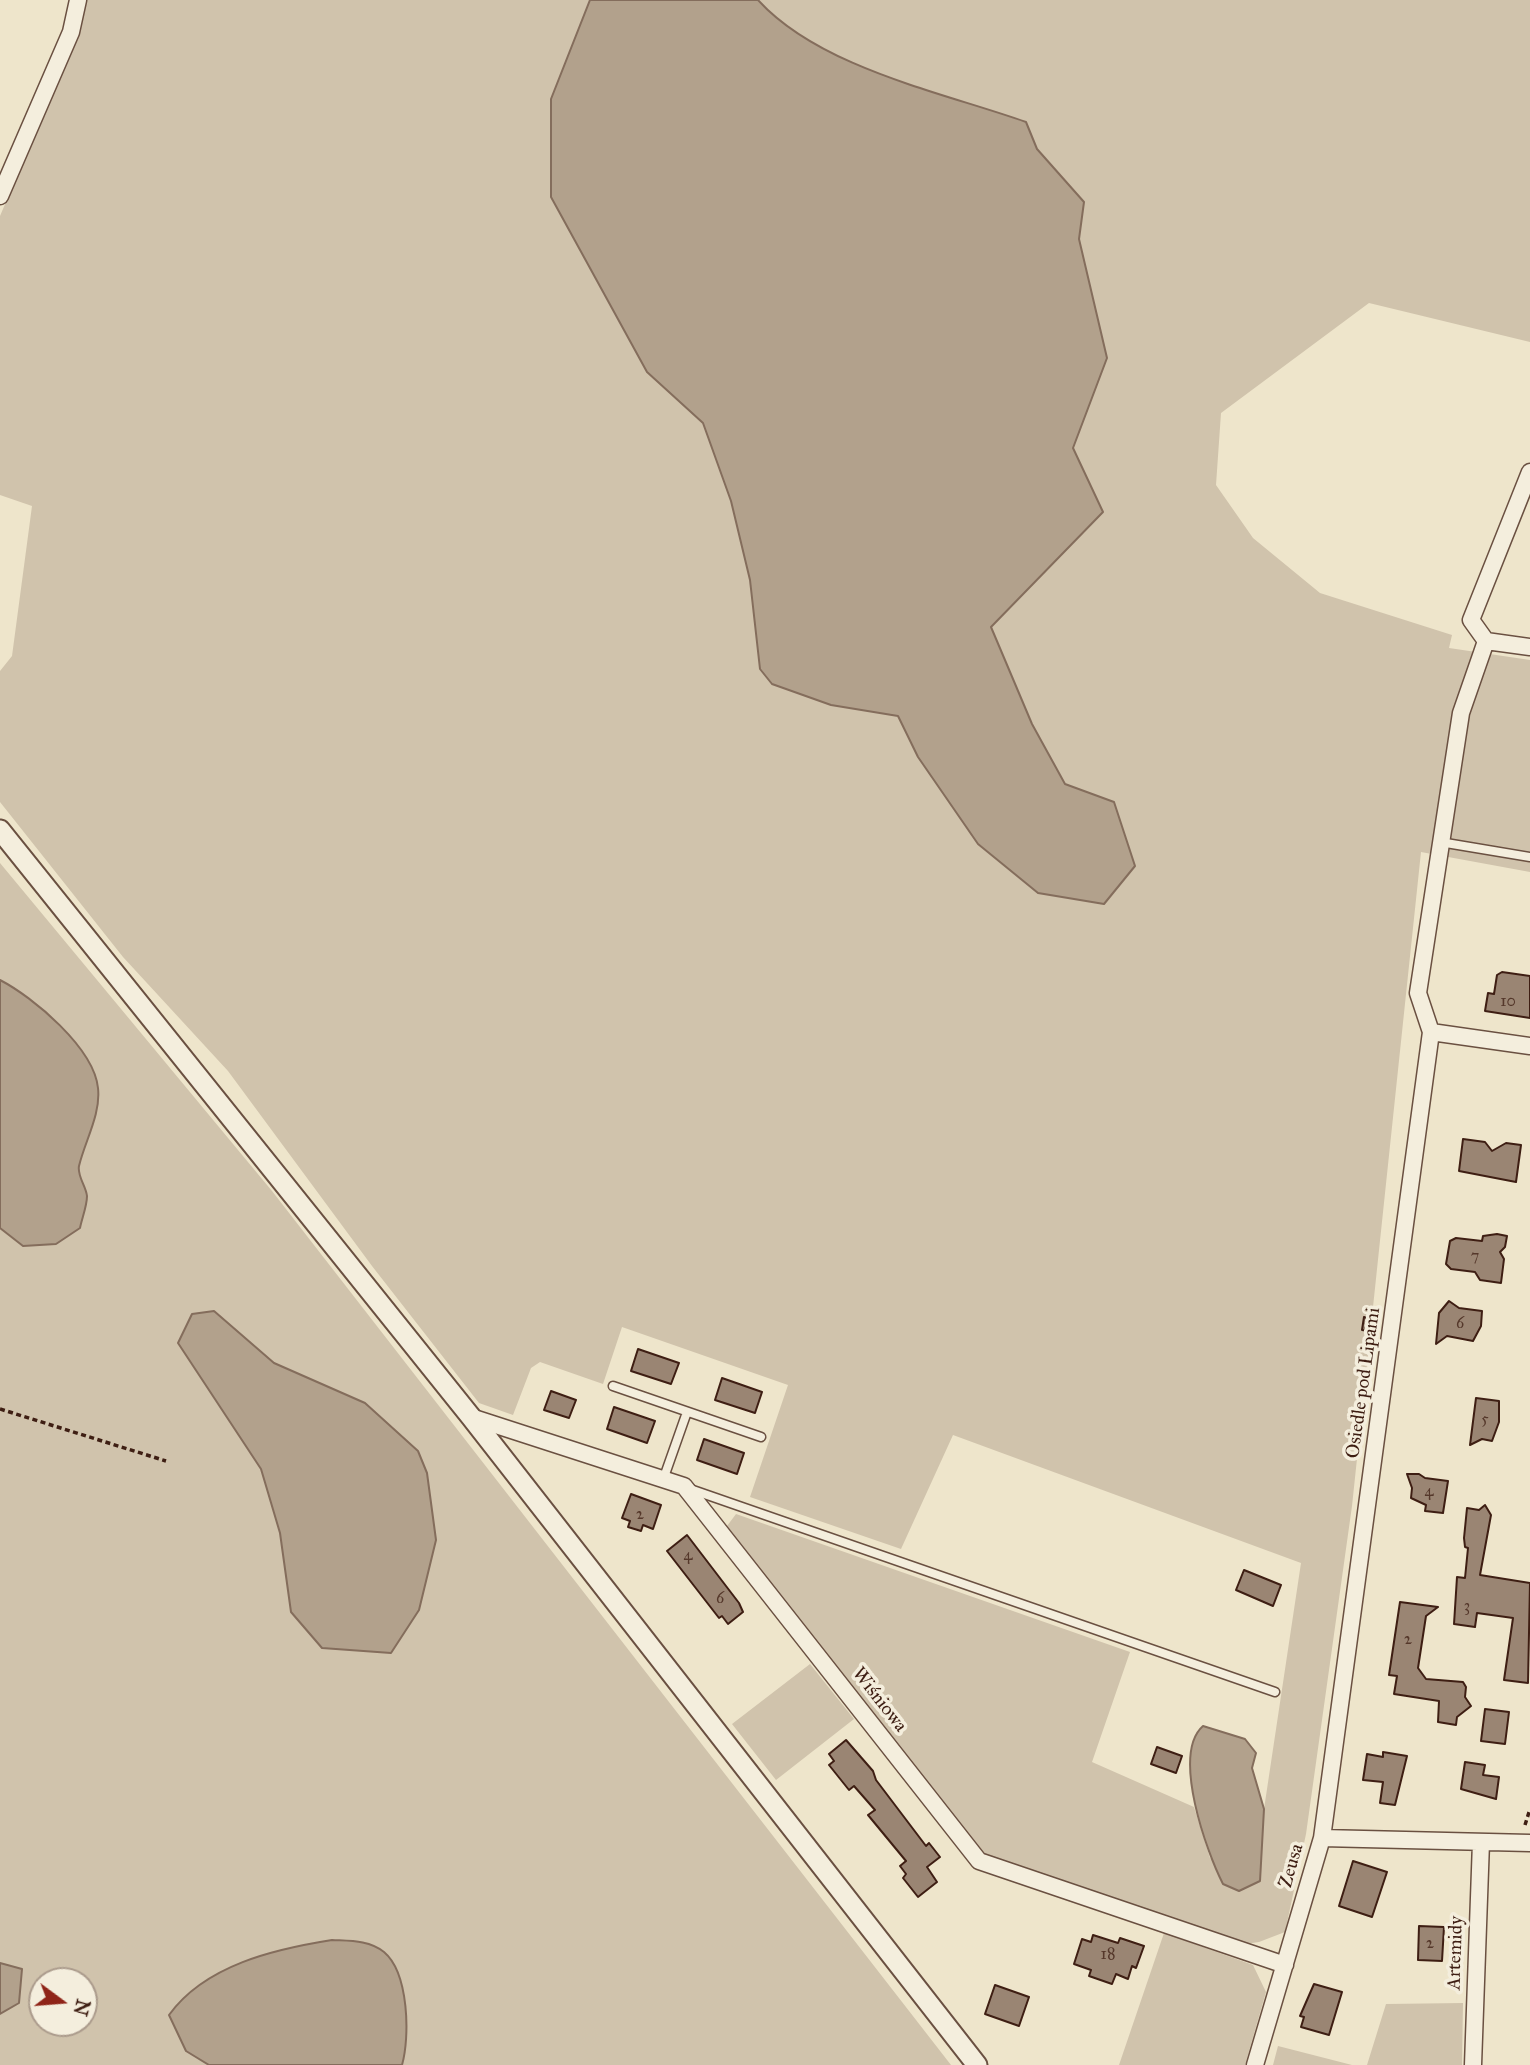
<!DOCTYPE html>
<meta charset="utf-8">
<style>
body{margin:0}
#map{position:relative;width:1530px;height:2065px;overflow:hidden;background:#eee5cb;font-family:"IM FELL Great Primer",serif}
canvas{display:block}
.north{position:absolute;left:28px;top:1967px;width:70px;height:70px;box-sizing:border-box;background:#f4eedd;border:2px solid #ab9b8c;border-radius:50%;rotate:106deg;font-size:19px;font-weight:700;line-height:28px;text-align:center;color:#3e1e13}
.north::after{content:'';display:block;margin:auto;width:24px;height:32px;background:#8f2418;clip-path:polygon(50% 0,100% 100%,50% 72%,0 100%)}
</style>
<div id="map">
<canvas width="1530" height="2065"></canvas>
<div class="north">N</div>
</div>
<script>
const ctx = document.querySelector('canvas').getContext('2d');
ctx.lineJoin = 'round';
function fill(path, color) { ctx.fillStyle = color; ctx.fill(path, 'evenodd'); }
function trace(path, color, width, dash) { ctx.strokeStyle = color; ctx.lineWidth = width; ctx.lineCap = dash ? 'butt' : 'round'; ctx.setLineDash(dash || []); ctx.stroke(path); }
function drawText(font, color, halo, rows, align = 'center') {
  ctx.font = font + ' "IM FELL Great Primer",serif'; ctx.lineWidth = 7; ctx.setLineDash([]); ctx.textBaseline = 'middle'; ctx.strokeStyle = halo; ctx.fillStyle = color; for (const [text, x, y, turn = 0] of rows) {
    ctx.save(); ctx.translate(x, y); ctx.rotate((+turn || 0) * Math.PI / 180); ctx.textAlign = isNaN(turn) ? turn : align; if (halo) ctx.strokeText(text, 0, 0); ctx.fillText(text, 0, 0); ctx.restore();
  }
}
fill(new Path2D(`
 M 85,0 L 590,0 L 551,99 L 551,197 L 647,372 L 703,423 L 731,501 L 750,580 L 760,669 L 772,684 L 831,705 L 898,716 L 918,757 L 978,844 L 1114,802 L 1065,784 L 1032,724 L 991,627 L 1103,512 L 1073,448 L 1107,358 L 1078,239 L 1084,202 L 1037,149 L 1026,122 C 941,92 820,68 758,0 L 1530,0 L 1530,342 L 1369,303 L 1221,413 L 1216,485 L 1253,538 L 1320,593 L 1452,635 L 1449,648 L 1530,660 L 1530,872 L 1421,852 L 1352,1506 L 1306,1834 L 1285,1932 L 1259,1942 L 1232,1946 L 982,1856 L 727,1526 L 736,1514 L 1130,1652 L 1092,1762 L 1194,1807 L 1210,1858 L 1260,1881 L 1264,1809 L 1301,1563 L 953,1435 L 901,1549 L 750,1497 L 788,1385 L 622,1327 L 603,1384 L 540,1362 L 531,1368 L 513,1415 L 479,1403 L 372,1266 L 228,1071 L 123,957 L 0,802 L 0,671 L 12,656 L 32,506 L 0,495 L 0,216 L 75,40 Z
 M 0,863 L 272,1191 L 951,2065 L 0,2065 ZM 42,1981 L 84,1981 L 84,2023 L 42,2023 Z
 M 810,1664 L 854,1719 L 776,1780 L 732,1724 Z
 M 1164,1933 L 1253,1965 L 1266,1992 L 1245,2065 L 1119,2065 Z
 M 1463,2003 L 1462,2065 L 1367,2065 L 1386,2004 Z
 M 1278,2046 L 1352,2065 L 1273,2065 Z`), '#d0c3ac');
const water = new Path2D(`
 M 590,0 L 758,0 C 820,68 941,92 1026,122 L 1037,149 L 1084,202 L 1079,239 L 1107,358 L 1073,448 L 1103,512 L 991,627 L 1032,724 L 1065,784 L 1114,802 L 1135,866 L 1104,904 L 1038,893 L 978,844 L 918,757 L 898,716 L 831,705 L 772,684 L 760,669 L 750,580 L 731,501 L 703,423 L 647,372 L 551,197 L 551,99 Z
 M 0,980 C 33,997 94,1048 98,1088 C 101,1114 85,1141 79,1166 C 77,1176 86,1186 87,1196 C 87,1206 82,1218 80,1228 L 56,1244 L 23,1246 L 0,1228 Z
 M 214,1311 L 274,1363 L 365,1403 L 418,1451 L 427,1473 L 436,1540 L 419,1610 L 391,1653 L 322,1648 L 291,1612 L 280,1533 L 261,1469 L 178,1343 L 192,1314 Z
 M 1203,1726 L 1245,1739 L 1256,1753 L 1252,1768 L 1264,1809 L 1260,1881 L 1239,1891 L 1223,1884 C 1207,1853 1171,1754 1203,1726 Z
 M 332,1940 C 350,1941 369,1940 384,1952 C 409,1973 410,2037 402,2065 L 209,2065 L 186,2051 L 169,2015 C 205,1965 275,1949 332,1940 Z
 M 0,1963 L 22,1969 L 19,2003 L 0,2014 Z`);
fill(water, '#b2a18c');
trace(water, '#846d5c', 2);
const building = new Path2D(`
 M 1502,972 L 1530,976 L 1530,1018 L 1485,1011 L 1488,993 L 1494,994 L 1497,975 Z
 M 1463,1139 L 1485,1142 L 1492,1151 L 1506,1143 L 1521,1145 L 1516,1182 L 1459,1171 Z
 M 1497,1234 L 1507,1236 L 1505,1247 L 1500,1252 L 1504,1259 L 1501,1283 L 1480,1280 L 1475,1272 L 1451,1269 L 1446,1264 L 1450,1241 L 1456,1238 L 1482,1241 L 1483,1236 Z
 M 1449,1301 L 1459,1308 L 1482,1311 L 1481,1326 L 1473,1341 L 1447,1336 L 1436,1344 L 1439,1313 Z
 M 1364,1317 L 1377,1320 L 1375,1332 L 1362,1330 Z
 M 638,1349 L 679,1363 L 671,1384 L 631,1371 Z
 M 722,1378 L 762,1392 L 755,1413 L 715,1400 Z
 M 551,1391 L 576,1400 L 569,1418 L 544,1410 Z
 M 1476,1398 L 1499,1401 L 1499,1422 L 1492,1441 L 1482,1439 L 1470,1445 Z
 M 614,1407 L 655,1421 L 647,1443 L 607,1429 Z
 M 704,1439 L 744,1453 L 737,1474 L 697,1460 Z
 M 1407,1474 L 1419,1474 L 1425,1478 L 1448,1481 L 1443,1513 L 1425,1511 L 1426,1505 L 1411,1498 L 1412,1488 Z
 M 631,1494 L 661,1505 L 653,1529 L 643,1525 L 641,1531 L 628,1527 L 630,1521 L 622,1518 Z
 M 1485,1505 L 1491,1515 L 1480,1575 L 1530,1583 L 1528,1683 L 1504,1680 L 1513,1618 L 1477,1613 L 1475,1627 L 1454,1624 L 1457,1577 L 1465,1578 L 1468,1548 L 1465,1547 L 1464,1538 L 1467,1508 L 1479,1510 Z
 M 687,1535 L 739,1603 L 743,1612 L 728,1624 L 722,1616 L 719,1618 L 667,1551 Z
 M 1244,1570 L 1281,1585 L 1273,1606 L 1236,1590 Z
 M 1400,1602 L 1438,1607 L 1426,1616 L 1418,1668 L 1426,1679 L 1463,1682 L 1466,1687 L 1465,1697 L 1471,1706 L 1457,1717 L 1456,1725 L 1438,1722 L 1439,1701 L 1394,1694 L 1397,1676 L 1389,1675 Z
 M 1485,1709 L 1509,1712 L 1505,1744 L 1481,1741 Z
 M 846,1740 L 873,1771 L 876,1780 L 926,1846 L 929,1843 L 940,1857 L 927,1867 L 937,1882 L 918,1897 L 903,1878 L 906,1874 L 900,1866 L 906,1861 L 868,1815 L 875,1810 L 854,1786 L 849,1790 L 829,1765 L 834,1761 L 829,1754 Z
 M 1157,1747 L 1182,1756 L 1176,1773 L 1151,1764 Z
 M 1383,1752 L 1407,1756 L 1395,1805 L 1380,1803 L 1383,1782 L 1363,1780 L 1367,1754 L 1383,1757 Z
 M 1465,1762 L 1485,1765 L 1483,1775 L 1499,1777 L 1496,1799 L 1461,1789 Z
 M 1353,1861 L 1387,1872 L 1372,1917 L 1339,1906 Z
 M 1419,1926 L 1444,1927 L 1442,1961 L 1418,1960 Z
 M 1093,1935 L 1118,1943 L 1120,1938 L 1144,1946 L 1136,1968 L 1132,1966 L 1128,1979 L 1116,1974 L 1112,1984 L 1089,1976 L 1091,1970 L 1074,1964 L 1082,1939 L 1091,1942 Z
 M 1314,1984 L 1342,1992 L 1329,2035 L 1301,2027 L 1304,2017 L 1300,2016 Z
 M 995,1985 L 1029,1997 L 1019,2026 L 985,2014 Z`);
fill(building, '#9a8573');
trace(building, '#3e1e13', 2);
const service = new Path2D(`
 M 1440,842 L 1530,857
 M 613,1386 L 761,1437
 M 663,1480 L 687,1412
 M 690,1489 L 1275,1692`);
const minor = new Path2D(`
 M 0,196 L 71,32 L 78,0
 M 1486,641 L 1471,620 L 1530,472
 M 1486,641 L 1530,647
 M 1431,1032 L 1530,1046
 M 471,1417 L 684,1486 L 979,1861 L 1285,1965
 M 1322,1838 L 1530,1843
 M 1255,2065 L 1322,1838 L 1431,1032 L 1418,993 L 1461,713 L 1486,641
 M 1473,2065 L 1481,1842`);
const tertiary = new Path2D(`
 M 0,830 L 471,1417 L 977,2065`);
trace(service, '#6a5041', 11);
trace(minor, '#6a5041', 19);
trace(tertiary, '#6a5041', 23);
trace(new Path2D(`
 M 0,1409 L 166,1461
 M 1525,1825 L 1530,1809`), '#3e1e13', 3.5, [5, 3.5]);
trace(service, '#f4eedd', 8);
trace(minor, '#f4eedd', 16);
trace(tertiary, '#f4eedd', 19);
drawText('16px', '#55382b', null, [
 ["10",1508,1002],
 ["7",1475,1257],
 ["6",1460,1324],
 ["5",1485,1420],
 ["4",1429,1492],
 ["2",640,1515],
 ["4",688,1556],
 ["6",720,1599],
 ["3",1467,1607],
 ["2",1408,1640],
 ["2",1430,1944],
 ["18",1108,1955]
]);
drawText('19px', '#3e1e13', '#f4eedd', [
 ["Osiedle pod Lipami",1364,1383,-82],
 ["Wiśniowa",879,1700,52],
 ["Zeusa",1292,1866,-74],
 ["Artemidy",1456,1953,-88]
]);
</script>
